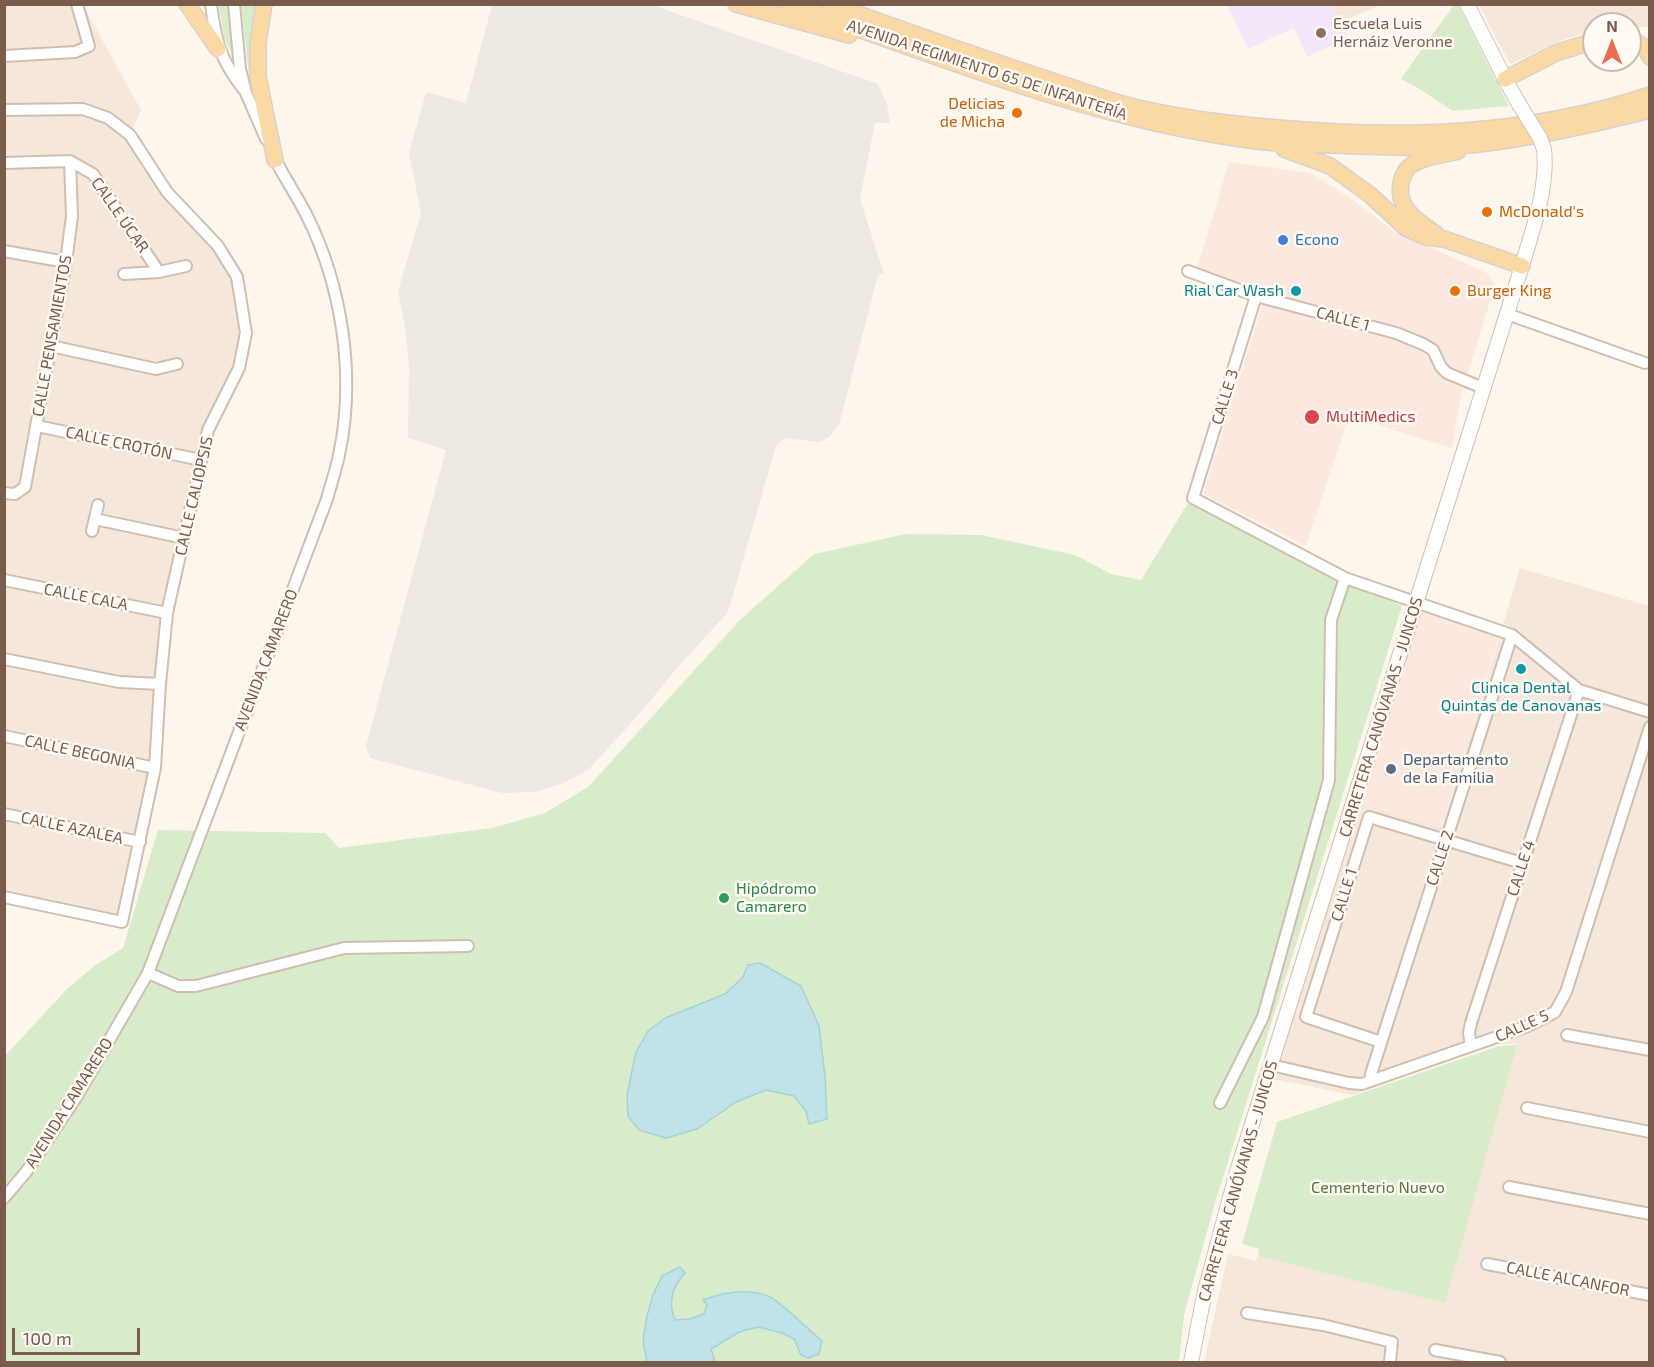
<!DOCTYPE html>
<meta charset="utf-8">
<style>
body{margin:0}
#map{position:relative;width:1654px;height:1367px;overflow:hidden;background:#fdf6ec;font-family:"Exo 2",sans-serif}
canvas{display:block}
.frame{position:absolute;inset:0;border:6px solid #7a5c4d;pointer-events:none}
.north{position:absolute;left:1582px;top:12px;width:60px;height:60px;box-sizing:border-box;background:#fffaf3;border:2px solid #cabbb1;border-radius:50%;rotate:0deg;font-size:16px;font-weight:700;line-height:24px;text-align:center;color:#7a5c4d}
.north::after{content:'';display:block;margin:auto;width:21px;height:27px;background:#e76f51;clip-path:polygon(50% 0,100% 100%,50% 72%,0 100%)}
.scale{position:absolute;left:12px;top:1328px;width:128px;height:27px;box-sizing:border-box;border:3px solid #7a5c4d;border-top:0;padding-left:8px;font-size:18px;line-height:21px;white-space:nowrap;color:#7a5c4d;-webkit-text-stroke:4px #fffaf3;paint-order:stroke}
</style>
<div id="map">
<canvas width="1654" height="1367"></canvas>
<div class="frame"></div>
<div class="north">N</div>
<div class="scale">100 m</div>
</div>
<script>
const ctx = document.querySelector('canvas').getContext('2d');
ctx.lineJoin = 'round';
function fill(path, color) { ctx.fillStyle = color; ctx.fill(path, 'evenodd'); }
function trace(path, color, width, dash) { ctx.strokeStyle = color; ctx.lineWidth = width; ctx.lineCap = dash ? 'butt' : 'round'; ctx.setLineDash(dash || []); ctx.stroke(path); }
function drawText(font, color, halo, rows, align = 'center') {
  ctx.font = font + ' "Exo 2",sans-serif'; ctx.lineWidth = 5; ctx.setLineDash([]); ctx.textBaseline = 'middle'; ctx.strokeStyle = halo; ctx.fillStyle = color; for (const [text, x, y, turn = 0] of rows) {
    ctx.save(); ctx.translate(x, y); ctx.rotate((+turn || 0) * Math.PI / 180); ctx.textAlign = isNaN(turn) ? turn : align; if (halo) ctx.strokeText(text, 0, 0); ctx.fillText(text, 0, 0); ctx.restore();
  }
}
fill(new Path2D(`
 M 5,5 L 83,5 L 141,110 L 130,135 L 237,277 L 246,333 L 239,368 L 208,430 L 167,613 L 155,768 L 122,922 L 5,897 Z
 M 1310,5 L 1380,5 L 1323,30 Z
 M 1479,5 L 1649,5 L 1649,27 L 1630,27 L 1630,24 L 1594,24 L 1594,31 L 1568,38 L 1510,64 Z
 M 1520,568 L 1649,606 L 1649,1362 L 1204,1362 L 1228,1254 L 1256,1261 L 1258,1256 L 1445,1302 L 1516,1044 L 1498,1044 L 1353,1095 L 1273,1079 L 1361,803 L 1442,828 Z`), '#f5e8da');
fill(new Path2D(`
 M 1229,162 L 1311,173 L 1350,198 L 1394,231 L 1487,273 L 1495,285 L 1461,396 L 1452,448 L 1349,416 L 1306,546 L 1205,495 L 1204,491 L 1263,303 L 1194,279 Z
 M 1423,612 L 1499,635 L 1442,828 L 1361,803 L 1416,617 Z`), '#fde8e0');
fill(new Path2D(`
 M 492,5 L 652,5 L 878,84 L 887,104 L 890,123 L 875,123 L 860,199 L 884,274 L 878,275 L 839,425 L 830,436 L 820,442 L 784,438 L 776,446 L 728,612 L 677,668 L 641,712 L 589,769 L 562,784 L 534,792 L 502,793 L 370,758 L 366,746 L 446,450 L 408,438 L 409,367 L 405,326 L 398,291 L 421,213 L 409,153 L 426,92 L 466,103 Z`), '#efe9e4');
fill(new Path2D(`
 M 1227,5 L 1339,5 L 1333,8 L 1348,38 L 1307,57 L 1294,28 L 1248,49 Z`), '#f3e8fa');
fill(new Path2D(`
 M 219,5 L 228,5 L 234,52 L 231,53 L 224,37 Z
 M 241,5 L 261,5 L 252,76 L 249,75 Z
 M 1454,5 L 1458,5 L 1509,106 L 1453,111 L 1418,88 L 1401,79 L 1427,42 L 1425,40 L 1427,37 L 1429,39 Z
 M 1188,503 L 1325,574 L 1402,606 L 1215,1203 L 1184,1315 L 1179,1362 L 5,1362 L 4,1057 L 66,990 L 94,966 L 123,948 L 158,830 L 325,833 L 339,848 L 492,828 L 545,813 L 588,787 L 740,620 L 814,554 L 906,534 L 981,535 L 1075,555 L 1111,574 L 1141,580 Z
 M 1517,1045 L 1445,1303 L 1258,1256 L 1259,1249 L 1242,1244 L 1277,1122 L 1499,1046 Z`), '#d8ecc9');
const water = new Path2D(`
 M 760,963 L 801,986 L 819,1026 L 825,1076 L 827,1119 L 809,1124 L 806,1111 L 794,1096 L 766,1090 L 736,1102 L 697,1129 L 666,1138 L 639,1130 L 628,1116 L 627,1095 L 636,1052 L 648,1031 L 665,1018 L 725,994 L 743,977 L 748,965 Z
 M 680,1267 L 685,1273 C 672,1287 668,1303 675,1320 L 690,1319 L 704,1314 L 707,1305 L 703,1300 C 724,1292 746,1288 768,1296 C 779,1300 811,1332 822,1341 L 819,1354 L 808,1358 L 801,1355 L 794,1339 L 782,1333 L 758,1327 L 739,1332 L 711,1349 L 715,1362 L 647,1362 L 643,1341 L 647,1316 L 653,1295 L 662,1276 Z`);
fill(water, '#bfe3e8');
trace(water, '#a5d3da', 1.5);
const street = new Path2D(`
 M 211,4 C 216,43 220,59 244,90
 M 234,4 L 240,69 L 246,93 L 266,139
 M 4,56 L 75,52 L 89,46 L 77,4
 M 4,110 L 83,109 L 108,118 L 130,135 L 167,192 L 218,246 L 237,277 L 246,333 L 239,368 L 208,430 L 167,613 L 160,684 L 155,768 L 122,922 L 4,897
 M 4,163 L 70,161 L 93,174 L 159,272
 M 4,251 L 66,262
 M 1188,271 L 1256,296 L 1396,333 L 1423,344 L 1433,350 L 1441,367 L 1447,373 L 1483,388
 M 124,274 L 159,272 L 186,266
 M 1256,296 L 1193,498 L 1345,578 L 1512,635 L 1579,690 L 1650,712
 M 1507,314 L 1645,363
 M 51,346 L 156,369 L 177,364
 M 37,426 L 201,460
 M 4,493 L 15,494 L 25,487 L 66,262 L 72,216 L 70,161
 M 95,519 L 184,538
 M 92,531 L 98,505
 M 4,580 L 167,613
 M 4,659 L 119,682 L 160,684
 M 4,736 L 155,768
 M 4,814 L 140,842
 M 148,973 L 178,986 L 196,986 L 344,948 L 468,946
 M 1567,1035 L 1650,1050
 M 1381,1042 L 1306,1017 L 1369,817 L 1522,863
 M 1471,1046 L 1469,1033 L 1471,1023 L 1579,690
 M 1271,1065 L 1349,1083 L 1362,1084 L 1528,1026 L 1555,1012 L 1566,992 L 1650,727
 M 1370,1081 L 1371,1074 L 1512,635
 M 1220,1103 L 1263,1017 L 1329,780 L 1331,620 L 1345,578
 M 1527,1108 L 1650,1132
 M 1509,1187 L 1650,1214
 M 4,1198 L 26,1172 L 77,1096 L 148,973 L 327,499 C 331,484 336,470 339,455 C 356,376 342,285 306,214 C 295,193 282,174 272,153
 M 1487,1264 L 1650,1295
 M 1247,1313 L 1323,1325 L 1392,1342 L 1390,1362
 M 1435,1350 L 1500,1362`);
const secondary = new Path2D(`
 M 1467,4 L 1505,79 L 1519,104
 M 1191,1362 L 1205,1291 L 1236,1175 L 1522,266 C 1533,227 1548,190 1544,149`);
const primary = new Path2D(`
 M 187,4 L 218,49
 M 264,4 L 258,43 L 258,77 L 275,160
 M 736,4 L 849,35
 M 789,4 C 939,57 1091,119 1249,140 C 1278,144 1307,144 1335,145 C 1387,147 1442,150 1494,142 C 1546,135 1599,123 1650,110
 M 830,4 C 897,28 964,52 1031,74 C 1063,84 1094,96 1126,105 C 1175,118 1227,124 1278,128 C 1403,139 1530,135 1650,95
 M 1630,40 C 1640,42 1645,47 1650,57
 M 1505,79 L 1556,53 L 1594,41
 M 1284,149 L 1330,166 L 1369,194 L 1406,228 L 1417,233 L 1425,237 L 1444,239 L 1522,266
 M 1436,234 C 1416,220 1394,207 1402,179 C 1404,173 1407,167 1413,164 C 1425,156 1444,155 1458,151`);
trace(street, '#d1beb0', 14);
trace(secondary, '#d6c0b0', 16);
trace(primary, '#dad1cd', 18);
trace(street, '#fff', 10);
trace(secondary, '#fff', 14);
trace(primary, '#fbd9a5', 15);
const secondaryBridge = new Path2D(`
 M 1519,104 L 1540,138 L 1544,149`);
trace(secondaryBridge, '#d6c0b0', 16, []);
trace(secondaryBridge, '#fff', 14);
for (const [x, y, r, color] of [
 [1321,33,6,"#8d6e63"],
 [1017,113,6,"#e8710a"],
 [1487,212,6,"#e8710a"],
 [1283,240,6,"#3f7fe0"],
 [1296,291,6,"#0f9aa8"],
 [1455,291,6,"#e8710a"],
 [1312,417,8,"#e0444e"],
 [1521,669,6,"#0f9aa8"],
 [1391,769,6,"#5c6f8a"],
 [724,898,6,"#2e9e5b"]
]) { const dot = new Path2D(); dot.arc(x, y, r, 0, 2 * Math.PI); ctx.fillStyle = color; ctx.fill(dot); trace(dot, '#fffaf3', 2); }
drawText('16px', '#785e54', '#fffaf3', [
 ["Escuela Luis",1333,24],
 ["Hernáiz Veronne",1333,42]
], 'left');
drawText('16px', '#7a5c4d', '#fffaf3', [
 ["AVENIDA REGIMIENTO 65 DE INFANTERÍA",987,70,18],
 ["CALLE ÚCAR",120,215,55],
 ["CALLE 1",1343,319,15],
 ["CALLE PENSAMIENTOS",52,336,-80],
 ["CALLE 3",1225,397,-73],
 ["CALLE CROTÓN",119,443,12],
 ["CALLE CALIOPSIS",194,496,-77],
 ["CALLE CALA",86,597,11],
 ["AVENIDA CAMARERO",266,660,-69],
 ["CARRETERA CANÓVANAS - JUNCOS",1381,717,-73],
 ["CALLE BEGONIA",80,752,12],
 ["CALLE AZALEA",72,828,12],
 ["CALLE 2",1440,858,-72],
 ["CALLE 4",1521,868,-72],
 ["CALLE 1",1344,895,-73],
 ["CALLE 5",1522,1026,-24],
 ["AVENIDA CAMARERO",69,1103,-58],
 ["CARRETERA CANÓVANAS - JUNCOS",1238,1181,-74],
 ["CALLE ALCANFOR",1568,1279,11]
]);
drawText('16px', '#c56008', '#fffaf3', [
 ["Delicias",1005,104,"right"],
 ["de Micha",1005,122,"right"],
 ["McDonald's",1499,212],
 ["Burger King",1467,291]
], 'left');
drawText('16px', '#366cbe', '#fffaf3', [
 ["Econo",1295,240]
], 'left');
drawText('16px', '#0d838f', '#fffaf3', [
 ["Rial Car Wash",1284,291],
 ["Clinica Dental",1521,688,"center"],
 ["Quintas de Canovanas",1521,706,"center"]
], 'right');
drawText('16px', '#be3a42', '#fffaf3', [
 ["MultiMedics",1326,417]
], 'left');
drawText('16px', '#4e5e75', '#fffaf3', [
 ["Departamento",1403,760],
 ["de la Familia",1403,778]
], 'left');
drawText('16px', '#27864d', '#fffaf3', [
 ["Hipódromo",736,889],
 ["Camarero",736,907]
], 'left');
drawText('16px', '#537a41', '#fffaf3', [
 ["Cementerio Nuevo",1378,1188]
]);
</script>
